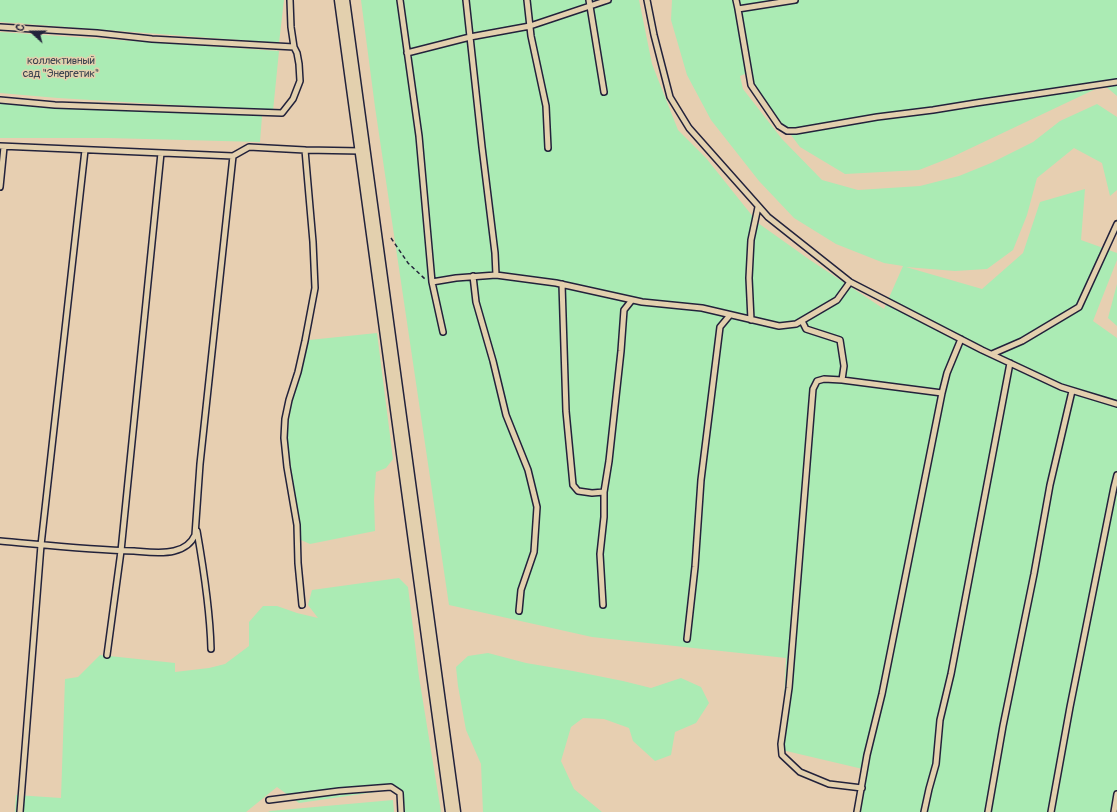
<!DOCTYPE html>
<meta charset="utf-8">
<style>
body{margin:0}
#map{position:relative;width:1117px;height:812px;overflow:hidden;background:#e7cfb1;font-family:Pangolin,sans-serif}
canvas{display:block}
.north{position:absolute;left:12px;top:12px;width:40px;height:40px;-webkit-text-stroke:3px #e3d0ae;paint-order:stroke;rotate:291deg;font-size:11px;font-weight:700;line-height:16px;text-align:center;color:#22223b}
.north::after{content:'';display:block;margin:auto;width:14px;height:18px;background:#22223b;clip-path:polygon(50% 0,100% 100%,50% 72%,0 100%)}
</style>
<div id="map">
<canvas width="1117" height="812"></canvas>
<div class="north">С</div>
</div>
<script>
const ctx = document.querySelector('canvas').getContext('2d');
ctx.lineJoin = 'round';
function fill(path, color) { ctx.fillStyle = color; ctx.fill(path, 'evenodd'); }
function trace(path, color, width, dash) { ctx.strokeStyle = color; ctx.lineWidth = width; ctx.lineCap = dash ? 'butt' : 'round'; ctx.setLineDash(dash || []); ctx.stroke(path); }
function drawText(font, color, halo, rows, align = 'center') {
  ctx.font = font + ' Pangolin,sans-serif'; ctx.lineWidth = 3; ctx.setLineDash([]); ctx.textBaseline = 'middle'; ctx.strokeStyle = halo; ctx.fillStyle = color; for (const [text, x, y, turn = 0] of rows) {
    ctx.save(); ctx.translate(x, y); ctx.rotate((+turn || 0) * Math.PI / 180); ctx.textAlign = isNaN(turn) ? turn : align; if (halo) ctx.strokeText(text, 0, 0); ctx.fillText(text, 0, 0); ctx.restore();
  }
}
fill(new Path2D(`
 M 0,0 L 284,0 L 279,43 L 0,22 Z
 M 361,0 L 639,0 L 652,64 L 678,130 L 706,158 L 758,223 L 810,260 L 884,309 L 903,266 L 884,263 L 836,244 L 794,218 L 759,181 L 711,120 L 687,75 L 671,20 L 672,0 L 1117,0 L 1117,96 L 1104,85 L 952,157 L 919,170 L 845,174 L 800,147 L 745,74 L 740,76 L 743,89 L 782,139 L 822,180 L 858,190 L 920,186 L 959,176 L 991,163 L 1033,142 L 1060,121 L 1097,104 L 1117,117 L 1117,190 L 1110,196 L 1102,163 L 1074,148 L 1037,178 L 1027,215 L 1013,250 L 987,269 L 955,271 L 906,267 L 982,289 L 1023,253 L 1040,202 L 1085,189 L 1081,240 L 1117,253 L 1117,260 L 1093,321 L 1117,338 L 1117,812 L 861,812 L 867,770 L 782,750 L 786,658 L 592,637 L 449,605 L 375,107 Z
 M 0,32 L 279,51 L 273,111 L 58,98 L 0,93 Z
 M 0,102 L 56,107 L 262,116 L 260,142 L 108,138 L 0,138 Z
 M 1117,284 L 1117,326 L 1108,318 Z
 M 377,333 L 393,459 L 386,468 L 376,472 L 374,499 L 375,531 L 310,544 L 301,540 L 287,438 L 291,404 L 299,378 L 309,340 Z
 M 399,578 L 408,587 L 419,677 L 441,812 L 405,812 L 403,791 L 389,790 L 299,803 L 277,787 L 246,812 L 15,812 L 16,795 L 61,798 L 65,679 L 78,677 L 100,655 L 175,663 L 175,672 L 209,668 L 225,664 L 249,646 L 249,622 L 263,606 L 277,606 L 297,613 L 318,618 L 308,605 L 312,590 Z
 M 488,653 L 526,663 L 573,671 L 623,681 L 651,688 L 681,678 L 701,687 L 709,703 L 696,723 L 675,732 L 671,755 L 655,761 L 633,741 L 629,728 L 604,719 L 583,718 L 571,727 L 561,761 L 574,789 L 602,812 L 483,812 L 481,764 L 466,730 L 458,686 L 456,667 L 468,656 Z
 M 393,800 L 394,812 L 268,812 L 270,811 Z`), '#abebb4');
const lane = new Path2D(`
 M 400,0 L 419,136 L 432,282 L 443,332
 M 527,0 L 531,36 L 546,106 L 548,148
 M 589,0 L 604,92
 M 647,0 L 654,35 L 670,97 L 689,128 L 768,217 L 850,282 L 982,350 L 1061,387 L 1117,404
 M 736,0 L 738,9 L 795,0
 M 738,9 L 751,85 L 779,126 L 787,131 L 796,131 L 877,117 L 933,110 L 976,103 L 1117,82
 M 0,27 L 97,33 L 152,39 L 294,47
 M 407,53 L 470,37 L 530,26 L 608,0
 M 0,100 L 55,105 L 282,113 L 293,99 L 300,81 L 299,64 L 297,53 L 294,47 L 291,27 L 290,0
 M 0,146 L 233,156 L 249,147 L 305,150 L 361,151
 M 0,187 L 4,147
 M 496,275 L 556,283 L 642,302 L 702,308 L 779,326 L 796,324 L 837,300 L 850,282
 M 473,276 L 476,302 L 493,361 L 506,415 L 528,470 L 537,507 L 534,552 L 521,590 L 519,611
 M 432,282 L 456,278 L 496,275 L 495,253 L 482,147 L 466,0
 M 562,284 L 566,411 L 573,485 L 578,491 L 592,493 L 604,492
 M 751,320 L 749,278 L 751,240 L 758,207
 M 802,321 L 806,329 L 840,340 L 844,366 L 842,380 L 824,379 L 817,381 L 813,389 L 789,688 L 781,744 L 782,755 L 800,772 L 829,784 L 862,788
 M 992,354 L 1022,341 L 1079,307 L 1117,224
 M 842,380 L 942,393 L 947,373 L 961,339
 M 197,531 C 204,571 210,609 211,649
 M 0,541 C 45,545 90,550 134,551 C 147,552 162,554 174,551 C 183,549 191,544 195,535 L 200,464 L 233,156
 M 302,605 L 298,563 L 297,525 L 287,467 L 284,438 L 285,419 L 289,400 L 298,372 L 305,341 L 315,288 L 313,242 L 305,150
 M 603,605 L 600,554 L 604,517 L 604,492 L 609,461 L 621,351 L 624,310 L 632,300
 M 687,639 L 695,567 L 701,480 L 720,327 L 730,315
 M 107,655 L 121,551 L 161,153
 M 269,800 L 339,791 L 391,787 L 400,793 L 401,812
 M 20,812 L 41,545 L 85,150
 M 857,812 L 867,755 L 882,694 L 942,393
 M 924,812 L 929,789 L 936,764 L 940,720 L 951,674 L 1010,363
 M 988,812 L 1003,726 L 1034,574 L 1050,485 L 1072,391
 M 1051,812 L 1070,707 L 1114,487 L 1117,475
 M 1114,812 L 1117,794`);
const secondary = new Path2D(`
 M 342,0 L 453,812`);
trace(lane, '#22223b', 8);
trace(secondary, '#22223b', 17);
trace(new Path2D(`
 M 391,238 L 408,263 L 425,279`), '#22223b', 1.5, [4, 3]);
trace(lane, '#e3d0ae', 5);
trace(secondary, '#e3d0ae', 14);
drawText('11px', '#37404d', '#e3d0ae', [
 ["коллективный",61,61],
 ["сад \"Энергетик\"",61,74]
]);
</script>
